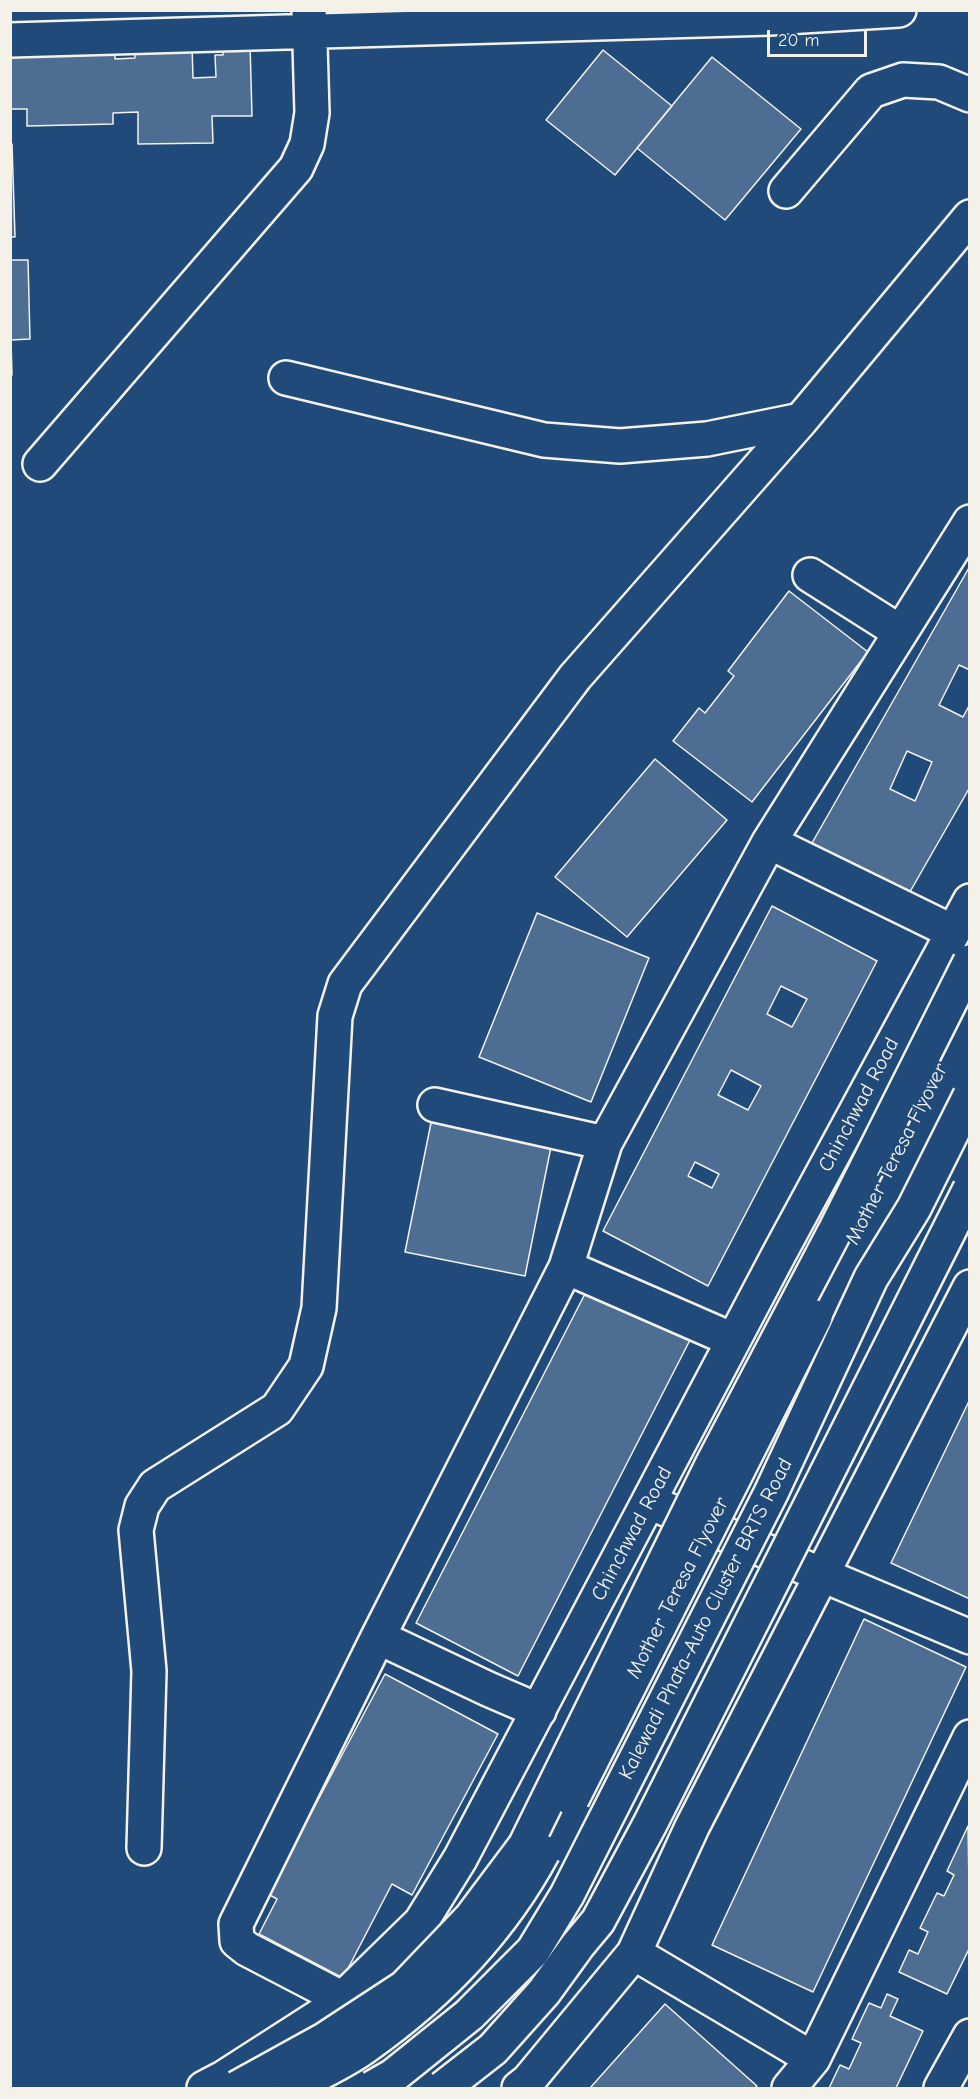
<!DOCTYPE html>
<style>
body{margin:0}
#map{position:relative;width:980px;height:2099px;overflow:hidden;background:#1f4a7a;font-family:"Comic Neue",sans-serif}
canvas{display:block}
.frame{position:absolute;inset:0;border:12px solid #f4f1e8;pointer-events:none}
.scale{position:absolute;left:767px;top:30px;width:100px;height:27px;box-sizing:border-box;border:3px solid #f4f1e8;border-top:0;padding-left:8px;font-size:18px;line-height:21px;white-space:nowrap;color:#f4f1e8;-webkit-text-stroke:4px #1f4a7a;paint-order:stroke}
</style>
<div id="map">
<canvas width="980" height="2099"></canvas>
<div class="frame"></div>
<div class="scale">20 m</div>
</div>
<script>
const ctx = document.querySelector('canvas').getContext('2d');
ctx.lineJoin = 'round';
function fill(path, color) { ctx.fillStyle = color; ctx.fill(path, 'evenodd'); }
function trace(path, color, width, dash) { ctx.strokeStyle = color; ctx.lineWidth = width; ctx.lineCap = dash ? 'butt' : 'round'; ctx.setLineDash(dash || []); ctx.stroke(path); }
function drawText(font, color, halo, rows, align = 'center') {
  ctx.font = font + ' "Comic Neue",sans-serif'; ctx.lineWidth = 4.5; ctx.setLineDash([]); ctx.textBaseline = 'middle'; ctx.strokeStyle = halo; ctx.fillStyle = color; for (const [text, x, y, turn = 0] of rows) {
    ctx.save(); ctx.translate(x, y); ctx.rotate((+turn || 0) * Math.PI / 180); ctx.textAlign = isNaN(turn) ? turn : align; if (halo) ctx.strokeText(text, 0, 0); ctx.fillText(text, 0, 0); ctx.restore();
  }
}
const building = new Path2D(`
 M 115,42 L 115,59 L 135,58 L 134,47 L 192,45 L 193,78 L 216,77 L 215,55 L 223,55 L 223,44 L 250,43 L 252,116 L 212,116 L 213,143 L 138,144 L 138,112 L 113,113 L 113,124 L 27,126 L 27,109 L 10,109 L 10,56 Z
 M 603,50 L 672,106 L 615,175 L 546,120 Z
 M 712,57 L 801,129 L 725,220 L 637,148 Z
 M 10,144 L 12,144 L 15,237 L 10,237 Z
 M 10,260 L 28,260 L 30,339 L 11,340 L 12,375 L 10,375 Z
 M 970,566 L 970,670 L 959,665 L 939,705 L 963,717 L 970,704 L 970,787 L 907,897 L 812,843 ZM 907,751 L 932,762 L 915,801 L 890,789 Z
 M 789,591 L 868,652 L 752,802 L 673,741 L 699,708 L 705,713 L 734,676 L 728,671 Z
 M 655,759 L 727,820 L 627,937 L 555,877 Z
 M 772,906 L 877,961 L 708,1286 L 603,1231 ZM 781,986 L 807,999 L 792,1027 L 767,1014 ZM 731,1070 L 761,1086 L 748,1110 L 718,1095 ZM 695,1162 L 719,1174 L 712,1188 L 688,1176 Z
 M 537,913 L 649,958 L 591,1102 L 479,1057 Z
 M 435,1103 L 555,1127 L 525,1276 L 405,1252 Z
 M 588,1288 L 690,1340 L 518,1676 L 416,1623 Z
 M 970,1399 L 970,1599 L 891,1563 Z
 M 864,1619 L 966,1667 L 813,1992 L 712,1945 Z
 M 385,1674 L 498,1734 L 412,1895 L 392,1884 L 343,1978 L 259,1934 L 277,1899 L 268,1894 Z
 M 968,1826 L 970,1947 L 947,1994 L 899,1972 L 909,1950 L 918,1954 L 928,1932 L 920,1928 L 937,1893 L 944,1896 L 954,1875 L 947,1871 Z
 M 887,1994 L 898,1999 L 890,2016 L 923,2031 L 896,2088 L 829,2088 L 840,2065 L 849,2069 L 861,2043 L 852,2039 L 869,2003 L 881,2008 Z
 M 665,2004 L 757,2086 L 755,2088 L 590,2088 Z`);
fill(building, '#4d6e92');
trace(building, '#f4f1e8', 1.5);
const minor = new Path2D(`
 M 10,40 L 770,18 L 899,10
 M 786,191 L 871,91 L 903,80 L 939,82 L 970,95
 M 286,378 L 544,440 L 620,446 L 707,439 L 801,420 L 970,217
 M 40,464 L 296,168 L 307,144 L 312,113 L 309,10
 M 810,575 L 900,632
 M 769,842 L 953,932
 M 435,1105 L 605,1143
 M 566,1267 L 733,1340
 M 649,1502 L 970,1637
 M 378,1637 L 488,1689 L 539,1711
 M 144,1848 L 149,1671 L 136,1530 L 142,1506 L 155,1486 L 277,1409 L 306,1366 L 319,1308 L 335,1016 L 345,984 L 575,677 L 801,420
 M 634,1953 L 813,2059
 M 343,1999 L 247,1949 L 237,1941 L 236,1924 L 378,1637 L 566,1267 L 605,1143 L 769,842 L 970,522
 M 204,2088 L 225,2077 L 334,2007 L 421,1922 L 460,1859 L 779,1254 L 970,901
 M 519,2088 L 528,2081 L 634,1953 L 692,1827 L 970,1287
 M 789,2088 L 813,2059 L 970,1737
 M 941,2088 L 970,2036`);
trace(minor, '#f4f1e8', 38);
trace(minor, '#1f4a7a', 33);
const minorBridge = new Path2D(`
 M 372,2088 L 393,2076 L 469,2015 L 533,1951 L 567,1895 L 771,1493 L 871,1278 L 914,1208 L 970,1096`);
const majorBridge = new Path2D(`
 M 572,1799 L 815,1317
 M 237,2088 L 324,2040 L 405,1987 L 471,1918 L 525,1846 L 712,1465 L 836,1229 L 970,962
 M 290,2088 C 315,2075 343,2063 366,2046 C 438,1995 501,1930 543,1852
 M 443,2088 L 493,2049 L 544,1992 L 578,1945 L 598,1921 L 650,1824 L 970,1189`);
trace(minorBridge, '#f4f1e8', 38, []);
trace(majorBridge, '#f4f1e8', 38, []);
trace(minorBridge, '#1f4a7a', 33);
trace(majorBridge, '#1f4a7a', 33);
drawText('21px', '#f4f1e8', '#1f4a7a', [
 ["Chinchwad Road",859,1105,-62],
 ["Mother Teresa Flyover",897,1154,-63],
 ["Chinchwad Road",632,1534,-62],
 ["Mother Teresa Flyover",678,1588,-63],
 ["Kalewadi Phata-Auto Cluster BRTS Road",706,1619,-63]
]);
</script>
